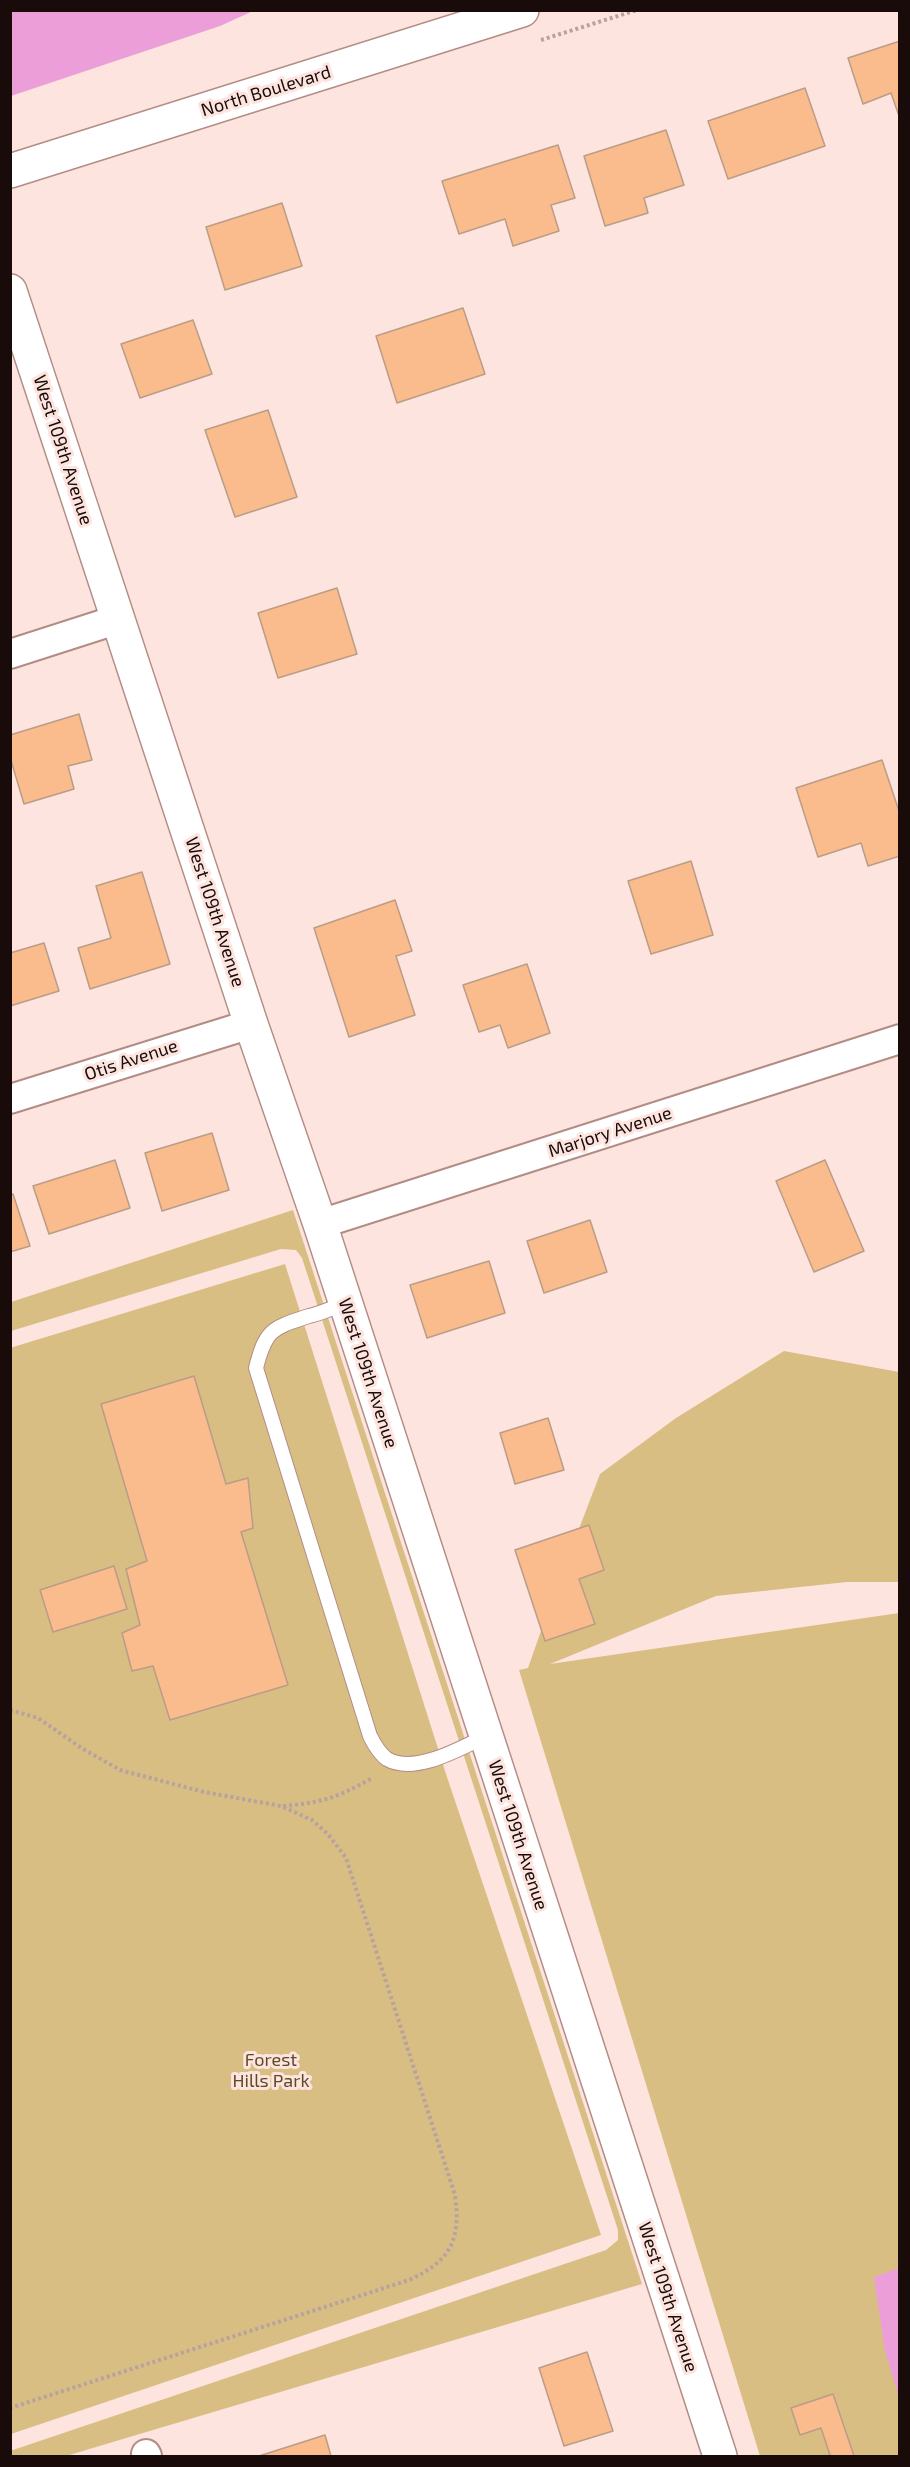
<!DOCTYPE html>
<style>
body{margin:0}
#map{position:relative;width:910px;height:2467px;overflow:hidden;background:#fde4df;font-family:"Exo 2",sans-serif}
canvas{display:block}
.frame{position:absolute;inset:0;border:12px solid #180b09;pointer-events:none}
</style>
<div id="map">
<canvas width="910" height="2467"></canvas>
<div class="frame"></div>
</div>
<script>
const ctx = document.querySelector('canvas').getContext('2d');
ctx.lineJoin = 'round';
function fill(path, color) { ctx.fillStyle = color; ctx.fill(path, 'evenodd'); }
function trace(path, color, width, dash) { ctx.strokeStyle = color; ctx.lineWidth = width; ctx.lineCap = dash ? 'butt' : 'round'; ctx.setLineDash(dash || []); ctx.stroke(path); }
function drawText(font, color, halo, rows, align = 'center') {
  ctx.font = font + ' "Exo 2",sans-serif'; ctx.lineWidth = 6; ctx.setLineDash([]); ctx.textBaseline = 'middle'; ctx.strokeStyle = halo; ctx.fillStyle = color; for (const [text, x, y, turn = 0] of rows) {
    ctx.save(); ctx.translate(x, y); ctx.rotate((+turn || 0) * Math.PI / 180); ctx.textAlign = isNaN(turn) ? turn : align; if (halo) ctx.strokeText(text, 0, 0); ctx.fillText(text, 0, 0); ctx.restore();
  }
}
fill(new Path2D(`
 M 293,1210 L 642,2284 L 66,2456 L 11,2456 L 10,2451 L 606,2250 L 618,2240 L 618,2230 L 302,1258 L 296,1250 L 281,1249 L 11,1331 L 11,1302 Z
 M 285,1264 L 446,1774 L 601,2235 L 11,2434 L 10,1348 Z
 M 784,1351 L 899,1372 L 899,1582 L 847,1582 L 716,1596 L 550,1664 L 899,1613 L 899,2456 L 760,2456 L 519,1670 L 528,1668 L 554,1594 L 600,1474 L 676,1418 Z`), '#d9be84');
fill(new Path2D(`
 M 10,11 L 11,10 L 253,11 L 220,26 L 11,96 Z
 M 899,2268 L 900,2268 L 899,2397 L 885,2351 L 874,2277 Z`), '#ec9ed8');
const building = new Path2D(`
 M 900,41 L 900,116 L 899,116 L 891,93 L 863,104 L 848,58 Z
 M 805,88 L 825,146 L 728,179 L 708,121 Z
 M 666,130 L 684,185 L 644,198 L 648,213 L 605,226 L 584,156 Z
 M 558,145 L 575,198 L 551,205 L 559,231 L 513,246 L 505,219 L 459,234 L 442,181 Z
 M 282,203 L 302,266 L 225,290 L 206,227 Z
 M 463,308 L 485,374 L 397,403 L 376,336 Z
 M 193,320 L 212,374 L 140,398 L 121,344 Z
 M 268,410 L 297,497 L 235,517 L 205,430 Z
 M 337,588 L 357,654 L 278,678 L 258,613 Z
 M 79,714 L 92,760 L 68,766 L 74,789 L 24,804 L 10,757 L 10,735 Z
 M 882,760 L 900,814 L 900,856 L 868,866 L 861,843 L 818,857 L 796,788 Z
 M 691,861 L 713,935 L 651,954 L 628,881 Z
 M 142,872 L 170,964 L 90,989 L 78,948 L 111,938 L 96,886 Z
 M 395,900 L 412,951 L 396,956 L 415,1015 L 349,1037 L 314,928 Z
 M 44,943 L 59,991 L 10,1006 L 10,953 Z
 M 527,964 L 550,1033 L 508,1048 L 500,1025 L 479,1032 L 463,985 Z
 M 212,1133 L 229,1190 L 162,1211 L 145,1153 Z
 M 115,1160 L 130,1208 L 49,1234 L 33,1186 Z
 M 825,1160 L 864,1251 L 814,1272 L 776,1181 Z
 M 13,1194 L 30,1246 L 10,1252 L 10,1195 Z
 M 590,1220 L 607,1272 L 544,1293 L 527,1241 Z
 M 489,1261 L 505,1313 L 427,1338 L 410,1285 Z
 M 194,1376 L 226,1484 L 248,1478 L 253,1528 L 241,1532 L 288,1685 L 170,1720 L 153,1666 L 132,1671 L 122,1633 L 140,1625 L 126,1569 L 147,1561 L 101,1404 Z
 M 548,1418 L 564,1470 L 515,1484 L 500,1433 Z
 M 589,1525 L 604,1570 L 579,1579 L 595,1624 L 545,1641 L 515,1550 Z
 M 114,1566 L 127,1609 L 53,1632 L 40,1590 Z
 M 587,2352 L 613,2431 L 564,2446 L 539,2368 Z
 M 833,2394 L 854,2456 L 825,2456 L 830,2455 L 821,2428 L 800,2435 L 791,2408 Z
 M 325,2435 L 331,2456 L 259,2456 Z`);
fill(building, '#fabc8d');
trace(building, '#bb9c86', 1.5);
const service = new Path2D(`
 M 345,1303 C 333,1308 322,1313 309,1316 C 273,1328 266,1328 256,1368 L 370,1736 C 374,1744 380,1754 387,1759 C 415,1775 461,1748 486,1736`);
const minor = new Path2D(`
 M 10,654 L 119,619
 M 10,1099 L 251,1024
 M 320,1224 L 900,1039
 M 146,2454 L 147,2456`);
const tertiary = new Path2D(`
 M 10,171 L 522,10
 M 10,291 L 251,1024 L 320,1224 L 720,2456`);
trace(service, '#b38c85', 16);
trace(minor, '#b38c85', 32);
trace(tertiary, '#b38c85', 36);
trace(new Path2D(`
 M 541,40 L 637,10
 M 10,1710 L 38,1718 L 80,1747 L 120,1770 L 204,1792 L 281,1806 L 312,1820 L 328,1834 L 346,1858 L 455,2195 C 461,2240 451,2261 409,2280 L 10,2408
 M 283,1806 C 321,1803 339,1797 372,1778`), '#b8a29e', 4, [3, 3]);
trace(service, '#fff', 14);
trace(minor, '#fff', 28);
trace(tertiary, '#fff', 33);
drawText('18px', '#180b09', '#fde4df', [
 ["North Boulevard",266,91,-17],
 ["West 109th Avenue",63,450,72],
 ["West 109th Avenue",215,912,72],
 ["Otis Avenue",131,1060,-18],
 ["Marjory Avenue",610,1132,-18],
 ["West 109th Avenue",368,1373,72],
 ["West 109th Avenue",518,1835,72],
 ["West 109th Avenue",668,2297,72]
]);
drawText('18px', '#5c4b25', '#fde4df', [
 ["Forest",271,2060],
 ["Hills Park",271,2081]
]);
</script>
